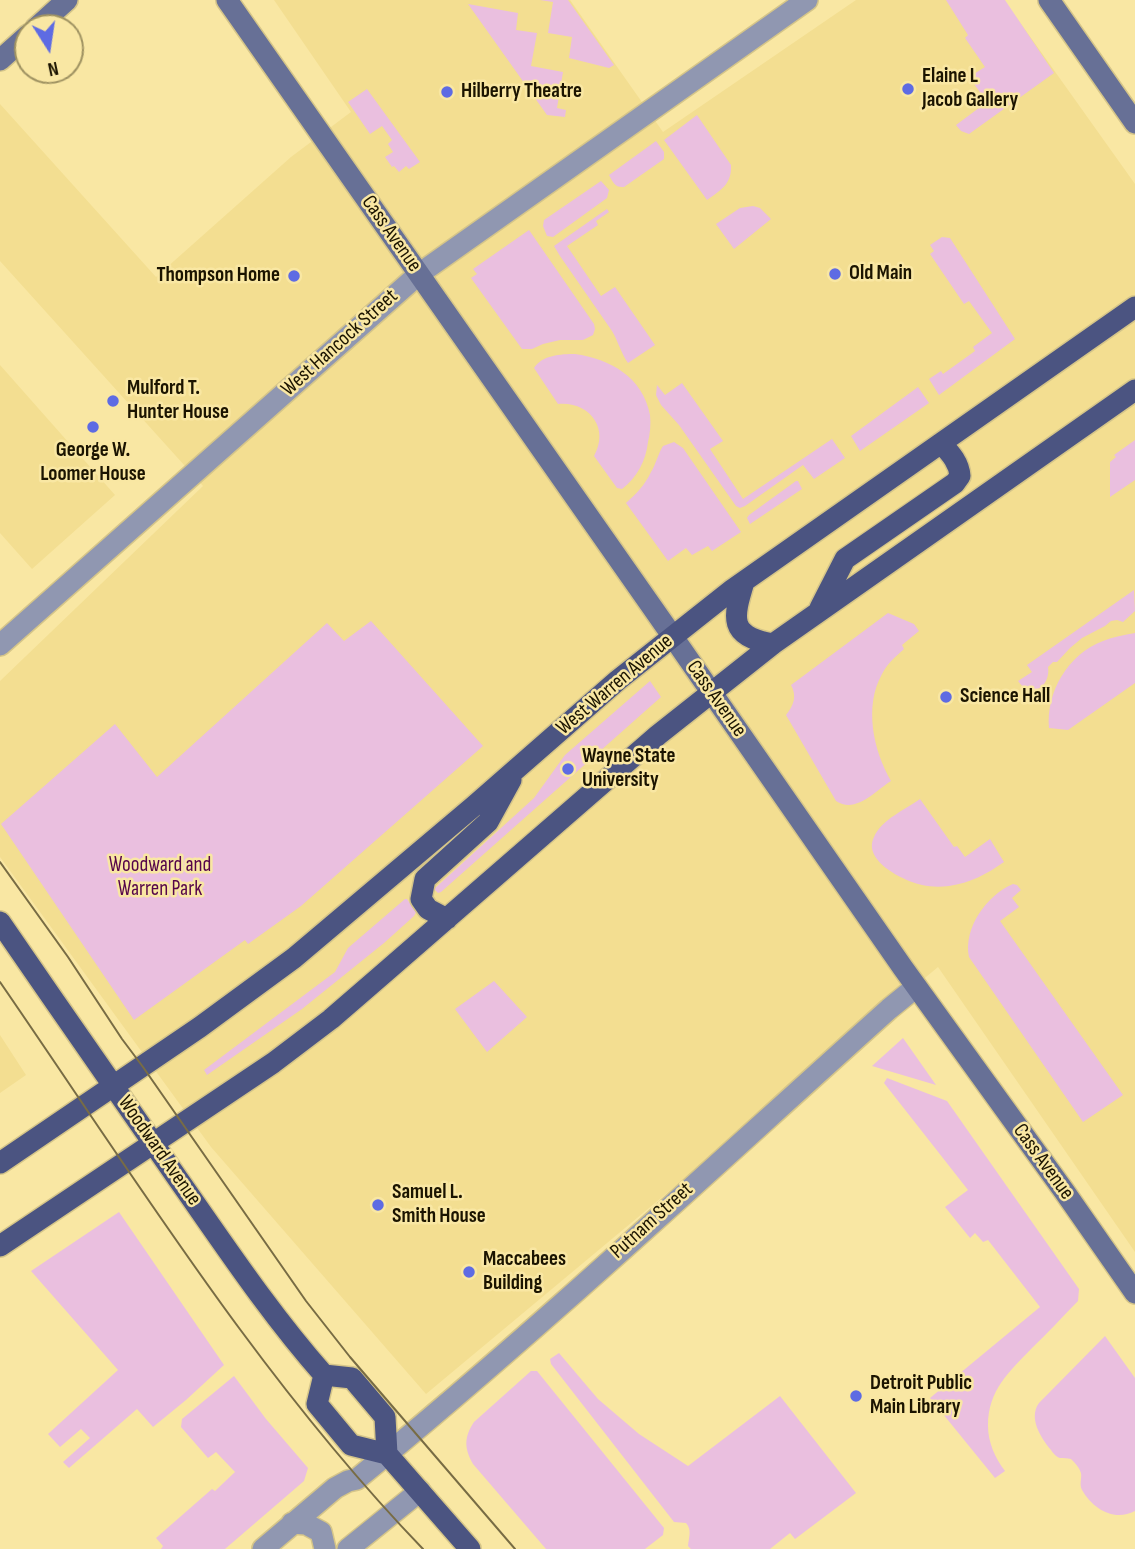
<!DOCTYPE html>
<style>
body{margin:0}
#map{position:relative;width:1135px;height:1549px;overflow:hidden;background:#f9e7a3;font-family:"Sofia Sans Condensed",sans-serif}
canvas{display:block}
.north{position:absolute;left:14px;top:14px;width:70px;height:70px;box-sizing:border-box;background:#f9e7a3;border:2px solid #a09362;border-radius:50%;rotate:168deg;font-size:19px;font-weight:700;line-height:28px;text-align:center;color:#1b1400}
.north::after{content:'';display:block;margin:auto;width:24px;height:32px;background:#5e6be3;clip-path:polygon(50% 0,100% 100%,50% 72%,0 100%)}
</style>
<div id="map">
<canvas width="1135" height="1549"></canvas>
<div class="north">N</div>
</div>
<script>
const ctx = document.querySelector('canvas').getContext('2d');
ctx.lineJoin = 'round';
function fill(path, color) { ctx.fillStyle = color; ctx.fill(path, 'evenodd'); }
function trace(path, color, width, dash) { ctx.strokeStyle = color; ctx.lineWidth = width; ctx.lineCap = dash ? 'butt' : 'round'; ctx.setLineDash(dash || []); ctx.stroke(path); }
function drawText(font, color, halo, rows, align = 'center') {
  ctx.font = font + ' "Sofia Sans Condensed",sans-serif'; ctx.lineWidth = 5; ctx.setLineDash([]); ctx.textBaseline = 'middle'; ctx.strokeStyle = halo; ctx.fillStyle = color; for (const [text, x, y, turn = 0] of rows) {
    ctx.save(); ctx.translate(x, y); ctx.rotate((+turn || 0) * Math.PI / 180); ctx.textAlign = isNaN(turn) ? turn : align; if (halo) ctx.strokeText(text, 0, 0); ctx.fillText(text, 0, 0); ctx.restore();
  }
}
fill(new Path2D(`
 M 274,0 L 570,0 L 663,132 L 856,0 L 1004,0 L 1135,184 L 1135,1252 L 938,967 L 426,1394 L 211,1147 L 0,857 L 0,681 L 203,486 L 0,261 L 0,104 L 156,277 L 291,157 L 351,112 Z
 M 0,365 L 115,495 L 32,569 L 0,533 Z
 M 0,1035 L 26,1075 L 0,1093 Z`), '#f3de91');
fill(new Path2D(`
 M 540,0 L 568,0 L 614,65 L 609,68 L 569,58 L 572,37 L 548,33 L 553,2 Z
 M 946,0 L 1005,0 L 1054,73 L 969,134 L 961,131 L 956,125 L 987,102 L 969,77 L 985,67 L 965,38 L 968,35 Z
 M 468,4 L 518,13 L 516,30 L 537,33 L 531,66 L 563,72 L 557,108 L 566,110 L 565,117 L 547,115 Z
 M 367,89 L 420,162 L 409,169 L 406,166 L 399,172 L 394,166 L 392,167 L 385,157 L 393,152 L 388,144 L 392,140 L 382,126 L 370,134 L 348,102 Z
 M 697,115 L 731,165 C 732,184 721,190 707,200 L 664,140 Z
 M 656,141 L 664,152 L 664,159 L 624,187 C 615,188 613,182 609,175 Z
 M 601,181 L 609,190 L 607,198 L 553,237 L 547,236 L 543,226 L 544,220 Z
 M 753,206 L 760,208 L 771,219 L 734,249 L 716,224 L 740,208 Z
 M 607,209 L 609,212 L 596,221 L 598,225 L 567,246 L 601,296 L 615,287 L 655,345 L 628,363 C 621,353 618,341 612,331 L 560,256 L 554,246 Z
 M 529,230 L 594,324 L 595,329 L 593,335 L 583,340 L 560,340 L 543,344 L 532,349 L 522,349 L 471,278 L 477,274 L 473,269 Z
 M 942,237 L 950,238 L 1015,339 L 939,395 L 929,379 L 941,371 L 943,374 L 975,351 L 973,347 L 992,333 L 969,301 L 964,304 L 930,254 L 934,251 L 930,245 Z
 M 575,354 C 610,359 643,377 650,415 C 651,424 650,434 648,442 C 646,460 637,478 622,489 L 617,488 L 594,456 C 610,428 589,401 558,404 L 534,368 C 542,355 561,354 575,354 Z
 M 682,383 L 723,441 L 710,449 L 743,499 L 832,439 L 845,458 L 814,479 L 803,465 L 745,506 L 740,508 L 736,506 L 679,425 L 661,405 L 656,395 L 657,385 L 665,395 Z
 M 918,387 L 929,403 L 860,451 L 851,436 Z
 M 1135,440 L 1135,480 L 1110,497 L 1110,462 L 1116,457 L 1114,455 Z
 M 674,442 L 683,448 L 741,532 L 712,551 L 708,546 L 692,555 L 686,548 L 668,561 L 626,503 C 636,494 645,485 651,472 C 656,464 658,454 663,446 Z
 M 796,481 L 798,481 L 802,489 L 750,524 L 747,518 L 749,515 Z
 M 1134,590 L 1135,611 L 1123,622 L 1117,620 L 1111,621 L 1105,626 L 1082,638 L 1070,648 L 1057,662 L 1053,662 L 1048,667 C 1051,685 1032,701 1018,681 L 1032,672 L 1027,665 Z
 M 888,613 L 914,624 L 919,631 L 902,645 L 904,649 C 895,657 887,664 882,674 C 864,706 873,750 891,781 C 875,791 856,814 836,801 L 786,715 C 794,705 797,696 791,685 Z
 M 371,621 L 483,746 L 301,906 L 248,944 L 245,940 L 134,1020 L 1,824 L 115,724 L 157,777 L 327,623 L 344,641 Z
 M 1135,633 L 1135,683 L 1068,730 L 1049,728 C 1046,692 1068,654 1103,641 C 1113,637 1124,635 1135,633 Z
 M 650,681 L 661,697 L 441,892 L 438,893 L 434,889 L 534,798 L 565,755 Z
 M 920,799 L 954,847 L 957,846 L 965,857 L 990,839 L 1004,862 C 987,874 970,883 949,886 C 940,887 931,887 922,885 C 904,881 862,861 874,837 C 882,819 905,810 920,799 Z
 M 1013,884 L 1017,885 L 1021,890 L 1012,898 L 1019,907 L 1000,921 L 1123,1095 L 1083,1122 L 969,957 C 963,928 987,895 1013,884 Z
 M 405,899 L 407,899 L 416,912 L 414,916 L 384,943 L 302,1009 L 207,1075 L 204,1070 L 335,972 L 348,948 Z
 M 494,981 L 527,1017 L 487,1052 L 455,1009 Z
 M 903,1038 L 936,1085 L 872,1066 Z
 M 887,1078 L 947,1101 L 1079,1289 L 1078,1301 C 1062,1317 1048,1333 1032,1348 C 1009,1372 988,1390 988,1426 C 988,1442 995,1458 1005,1471 L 995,1478 L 930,1398 L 1040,1307 L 988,1240 L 983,1242 L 975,1233 L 970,1238 L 945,1207 L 968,1190 L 884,1083 Z
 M 119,1212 L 224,1365 L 186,1400 L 153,1427 L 137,1409 L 69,1468 L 63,1462 L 90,1438 L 81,1429 L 60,1447 L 48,1434 L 118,1370 L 31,1271 Z
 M 1105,1336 L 1135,1378 L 1135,1511 C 1114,1522 1093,1509 1082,1490 C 1079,1484 1082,1479 1081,1473 C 1079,1467 1075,1463 1071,1459 C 1067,1458 1064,1458 1060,1458 C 1056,1457 1053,1453 1051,1450 C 1041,1438 1028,1418 1039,1403 Z
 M 559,1353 L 598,1399 L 639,1434 L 688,1466 L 780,1396 L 856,1493 L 795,1539 L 790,1533 L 770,1549 L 691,1549 L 688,1546 C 689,1536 692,1530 686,1523 L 674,1522 L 551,1364 L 550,1359 Z
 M 531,1371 L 537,1371 L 664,1528 L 663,1535 L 645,1549 L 546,1549 L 473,1464 C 464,1448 464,1437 474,1422 Z
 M 234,1376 L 266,1419 L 308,1468 L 304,1481 L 225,1549 L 161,1549 L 163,1546 L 156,1538 L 212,1489 L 215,1491 L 235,1472 L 216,1452 L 208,1458 L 181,1427 L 182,1419 Z`), '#eabfdf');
const street = new Path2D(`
 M 0,645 L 419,274 L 807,0
 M 292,1523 L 306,1524 L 321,1532 L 325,1549
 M 263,1549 L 335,1488 L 348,1481 L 357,1479 C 540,1329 713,1167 889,1009 L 916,987
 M 348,1549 L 420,1491`);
const secondary = new Path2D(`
 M 227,0 L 673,637 L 903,968 L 1064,1191 L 1135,1293
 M 1049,0 L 1135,123
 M 36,28 L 67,0
 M 0,60 L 28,35`);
const primary = new Path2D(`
 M 744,582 C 733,618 728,636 773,644
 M 820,608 L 845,559 L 955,483 L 960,476 C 959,462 950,453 941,443
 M 447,919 L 428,909 L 421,899 L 425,879 L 488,822 L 511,780
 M 0,922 C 59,1008 119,1094 178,1179 C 225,1246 270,1314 324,1375 L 352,1378 L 385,1417 L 387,1454
 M 0,1163 L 200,1027 L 294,958 L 474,806 L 618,680 L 733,589 L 1135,307
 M 0,1246 L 273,1063 L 331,1019 L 383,974 L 658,735 L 773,644 L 1135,390
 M 324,1375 L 317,1404 L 351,1445 L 387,1454 L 470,1549`);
trace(street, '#d5c589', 24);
trace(secondary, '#d5c589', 24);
trace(primary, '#d5c589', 24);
trace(street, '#9097b1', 21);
trace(secondary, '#677096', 21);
trace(primary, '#4b5481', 21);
trace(new Path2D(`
 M 0,862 L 68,957 L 122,1039 L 143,1067 L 306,1301 L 350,1357 L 515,1549
 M 0,982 C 133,1175 260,1380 423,1549`), '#786c44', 2);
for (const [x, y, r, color] of [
 [908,89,7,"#5e6be3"],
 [447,92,7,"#5e6be3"],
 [835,274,7,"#5e6be3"],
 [294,276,7,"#5e6be3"],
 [113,401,7,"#5e6be3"],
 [93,427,7,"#5e6be3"],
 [946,697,7,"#5e6be3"],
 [568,769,7,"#5e6be3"],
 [378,1205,7,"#5e6be3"],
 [469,1272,7,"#5e6be3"],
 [856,1396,7,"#5e6be3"]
]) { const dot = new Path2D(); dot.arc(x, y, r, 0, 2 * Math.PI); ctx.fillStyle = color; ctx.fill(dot); trace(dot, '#f9e7a3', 2.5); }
drawText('bold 21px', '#1b1400', '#f9e7a3', [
 ["Elaine L",922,77],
 ["Jacob Gallery",922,101],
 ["Hilberry Theatre",461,92],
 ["Old Main",849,274],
 ["Thompson Home",280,276,"right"],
 ["Mulford T.",127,389],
 ["Hunter House",127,413],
 ["George W.",93,451,"center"],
 ["Loomer House",93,475,"center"],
 ["Science Hall",960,697],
 ["Wayne State",582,757],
 ["University",582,781],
 ["Samuel L.",392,1193],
 ["Smith House",392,1217],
 ["Maccabees",483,1260],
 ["Building",483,1284],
 ["Detroit Public",870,1384],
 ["Main Library",870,1408]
], 'left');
drawText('21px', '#1b1400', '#f9e7a3', [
 ["Cass Avenue",391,234,55],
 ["West Hancock Street",340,343,-42],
 ["West Warren Avenue",615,685,-40],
 ["Cass Avenue",716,699,55],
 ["Woodward Avenue",159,1151,55],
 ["Cass Avenue",1043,1162,54],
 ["Putnam Street",652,1221,-42]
]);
drawText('21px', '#55054a', '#f9e7a3', [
 ["Woodward and",160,866],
 ["Warren Park",160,890]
]);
</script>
